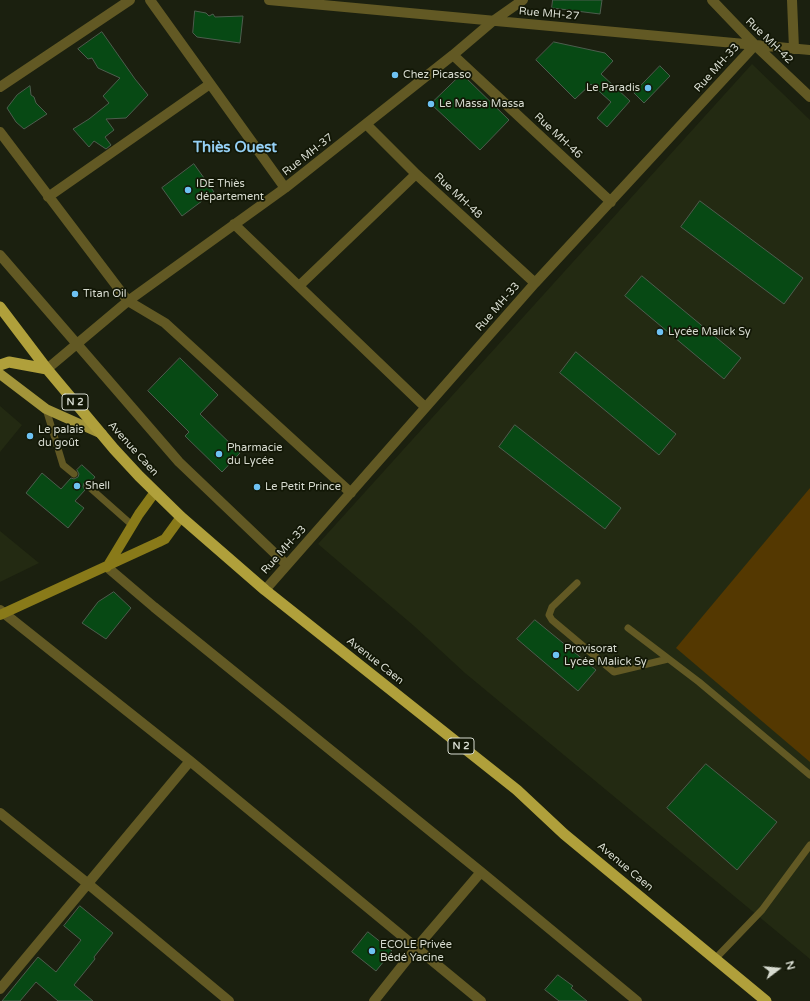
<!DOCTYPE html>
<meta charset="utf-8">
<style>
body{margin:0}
#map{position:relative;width:810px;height:1001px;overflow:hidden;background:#1b200f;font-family:"Varela Round",sans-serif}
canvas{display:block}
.north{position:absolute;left:758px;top:949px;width:40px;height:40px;-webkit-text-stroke:3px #121706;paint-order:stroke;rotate:74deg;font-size:11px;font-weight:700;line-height:16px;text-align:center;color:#d7dbd0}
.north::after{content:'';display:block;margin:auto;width:14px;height:18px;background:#d7dbd0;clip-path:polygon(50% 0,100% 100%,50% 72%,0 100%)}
</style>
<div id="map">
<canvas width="810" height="1001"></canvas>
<div class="north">N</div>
</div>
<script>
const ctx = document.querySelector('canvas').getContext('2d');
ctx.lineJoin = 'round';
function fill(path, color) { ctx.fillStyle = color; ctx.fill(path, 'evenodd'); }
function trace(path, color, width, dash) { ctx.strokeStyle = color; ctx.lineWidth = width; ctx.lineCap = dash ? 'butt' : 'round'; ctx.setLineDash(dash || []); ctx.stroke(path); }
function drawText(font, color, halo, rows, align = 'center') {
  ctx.font = font + ' "Varela Round",sans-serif'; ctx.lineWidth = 3.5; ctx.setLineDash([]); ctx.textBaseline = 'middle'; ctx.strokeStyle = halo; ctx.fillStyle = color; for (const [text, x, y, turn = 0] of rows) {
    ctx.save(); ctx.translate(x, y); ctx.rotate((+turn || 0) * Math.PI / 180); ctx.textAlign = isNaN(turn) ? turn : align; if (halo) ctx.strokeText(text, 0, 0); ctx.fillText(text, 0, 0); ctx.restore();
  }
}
fill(new Path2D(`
 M 752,64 L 810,120 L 810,959 L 465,673 L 414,626 L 318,544 Z
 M 0,406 L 22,425 L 0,452 Z
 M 0,531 L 39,563 L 0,582 Z`), '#232a12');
fill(new Path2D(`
 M 810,488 L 810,762 L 676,648 Z`), '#543801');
const building = new Path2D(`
 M 553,0 L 602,0 L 600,14 L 552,8 Z
 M 195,11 L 206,13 L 209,16 L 213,14 L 215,17 L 243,16 L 240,43 L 197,37 L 193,33 Z
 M 102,32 L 135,79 L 148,95 L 126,118 L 106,119 L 114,130 L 105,137 L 111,145 L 106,149 L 94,141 L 89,147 L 73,129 L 89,119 L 109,103 L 103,96 L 120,78 L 98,68 L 92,58 L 88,59 L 78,49 Z
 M 554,42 L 605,53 L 613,61 L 601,74 L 630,101 L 607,127 L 597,118 L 611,102 L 591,84 L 575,99 L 536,60 Z
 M 660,66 L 670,76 L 644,103 L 634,93 Z
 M 462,74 L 509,120 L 480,150 L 431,104 Z
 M 30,86 L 31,95 L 34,97 L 36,103 L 47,114 L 24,129 L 16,122 L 7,108 L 17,95 Z
 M 194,164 L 214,192 L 182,216 L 162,188 Z
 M 700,201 L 803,278 L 784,304 L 681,227 Z
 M 642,276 L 741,358 L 724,379 L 625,296 Z
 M 576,352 L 676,434 L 659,455 L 560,373 Z
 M 180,358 L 218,395 L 200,414 L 240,453 L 222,472 L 185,436 L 189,432 L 148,391 Z
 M 515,425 L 621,508 L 605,529 L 499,447 Z
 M 82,465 L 95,477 L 91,482 L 87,481 L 84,483 L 83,487 L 85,490 L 75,501 L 84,508 L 68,528 L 26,493 L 42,473 L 61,489 L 71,478 L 74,479 L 78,477 L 79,474 L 77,470 Z
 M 114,592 L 131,608 L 106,639 L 82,623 L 98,602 Z
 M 535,620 L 596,670 L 578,691 L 517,639 Z
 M 706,764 L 777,822 L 737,870 L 667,808 Z
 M 80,906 L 113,933 L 94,957 L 95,959 L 74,985 L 93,1001 L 58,1001 L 36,982 L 20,1001 L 2,1001 L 38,957 L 56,972 L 81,940 L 64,926 Z
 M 368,932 L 392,951 L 376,971 L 352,952 Z
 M 558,975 L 573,986 L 571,988 L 587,1001 L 559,1001 L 545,990 Z`);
fill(building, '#074914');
trace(building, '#4d5d4e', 1);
trace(new Path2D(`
 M 46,409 L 63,465 L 74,474
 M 88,486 L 132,525
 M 577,583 L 552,607 L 549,615 L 552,620 L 614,672 L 668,659
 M 628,628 L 699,682 L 810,775
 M 715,959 L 762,910 L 810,845`), '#625924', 7);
trace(new Path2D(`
 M 150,0 L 285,188
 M 269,0 L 810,50
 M 712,0 L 755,45 L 810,97
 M 792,0 L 794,49
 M 453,55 L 611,202
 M 0,87 L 130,0
 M 366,124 L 416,174 L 535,283
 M 0,132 L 128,301 L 165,323 L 351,493
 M 48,197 L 210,84
 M 234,224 L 425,407
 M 0,255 L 179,462 L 287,565
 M 299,286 L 416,174
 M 47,369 L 128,301 L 285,188 L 453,55 L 493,21 L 523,0
 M 107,567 L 154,607 L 481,872 L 637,1001
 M 265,590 L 535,283 L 755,45
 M 0,610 L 190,761 L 481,1001
 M 0,813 L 87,883 L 229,1001
 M 0,989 L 190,761
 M 374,1001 L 417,947 L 481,872`), '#625924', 10);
trace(new Path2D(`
 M 107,567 L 139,514 L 155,492
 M 0,615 L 159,542 L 165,539 L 181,517`), '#897a19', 10);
trace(new Path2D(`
 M 0,374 L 46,409 L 102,434`), '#a3953a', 10);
trace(new Path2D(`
 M 0,307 L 47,369 L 114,449 L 139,476 L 181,517 L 265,590 L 517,790 L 564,834 L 766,1001
 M 0,365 L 9,362 L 47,369`), '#b0a03b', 11);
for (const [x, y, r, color] of [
 [395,75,4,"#6ec2f3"],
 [648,88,4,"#6ec2f3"],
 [431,104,4,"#6ec2f3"],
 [188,190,4,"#6ec2f3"],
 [75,294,4,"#6ec2f3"],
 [660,332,4,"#6ec2f3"],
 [30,436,4,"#6ec2f3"],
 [219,454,4,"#6ec2f3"],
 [77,486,4,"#6ec2f3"],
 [257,487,4,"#6ec2f3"],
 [556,655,4,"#6ec2f3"],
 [372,951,4,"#6ec2f3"]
]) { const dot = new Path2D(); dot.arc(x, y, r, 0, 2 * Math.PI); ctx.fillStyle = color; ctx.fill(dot); trace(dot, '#121706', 1.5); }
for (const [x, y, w] of [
 [75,402,26],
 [461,746,26]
]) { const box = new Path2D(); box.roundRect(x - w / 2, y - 8, w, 16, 3); ctx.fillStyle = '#121706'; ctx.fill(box); trace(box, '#d7dbd0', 1); }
drawText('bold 10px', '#d7dbd0', null, [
 ["N 2",75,402],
 ["N 2",461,746]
]);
drawText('11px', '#d7dbd0', '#121706', [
 ["Rue MH-27",549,14,5],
 ["Rue MH-42",769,41,44],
 ["Rue MH-33",717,68,-48],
 ["Rue MH-46",558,136,43],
 ["Rue MH-37",308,155,-38],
 ["Rue MH-48",458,196,43],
 ["Rue MH-33",498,307,-49],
 ["Avenue Caen",133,449,48],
 ["Rue MH-33",284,550,-48],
 ["Avenue Caen",375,661,38],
 ["Avenue Caen",625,867,40]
]);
drawText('11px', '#d7dbd0', '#121706', [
 ["Chez Picasso",403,75],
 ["Le Paradis",640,88,"right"],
 ["Le Massa Massa",439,104],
 ["IDE Thiès",196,184],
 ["département",196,197],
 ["Titan Oil",83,294],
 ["Lycée Malick Sy",668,332],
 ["Le palais",38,430],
 ["du goût",38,443],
 ["Pharmacie",227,448],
 ["du Lycée",227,461],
 ["Shell",85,486],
 ["Le Petit Prince",265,487],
 ["Provisorat",564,649],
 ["Lycée Malick Sy",564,662],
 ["ECOLE Privée",380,945],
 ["Bédé Yacine",380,958]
], 'left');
drawText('bold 15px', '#95d0f5', '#121706', [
 ["Thiès Ouest",235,148]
]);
</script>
